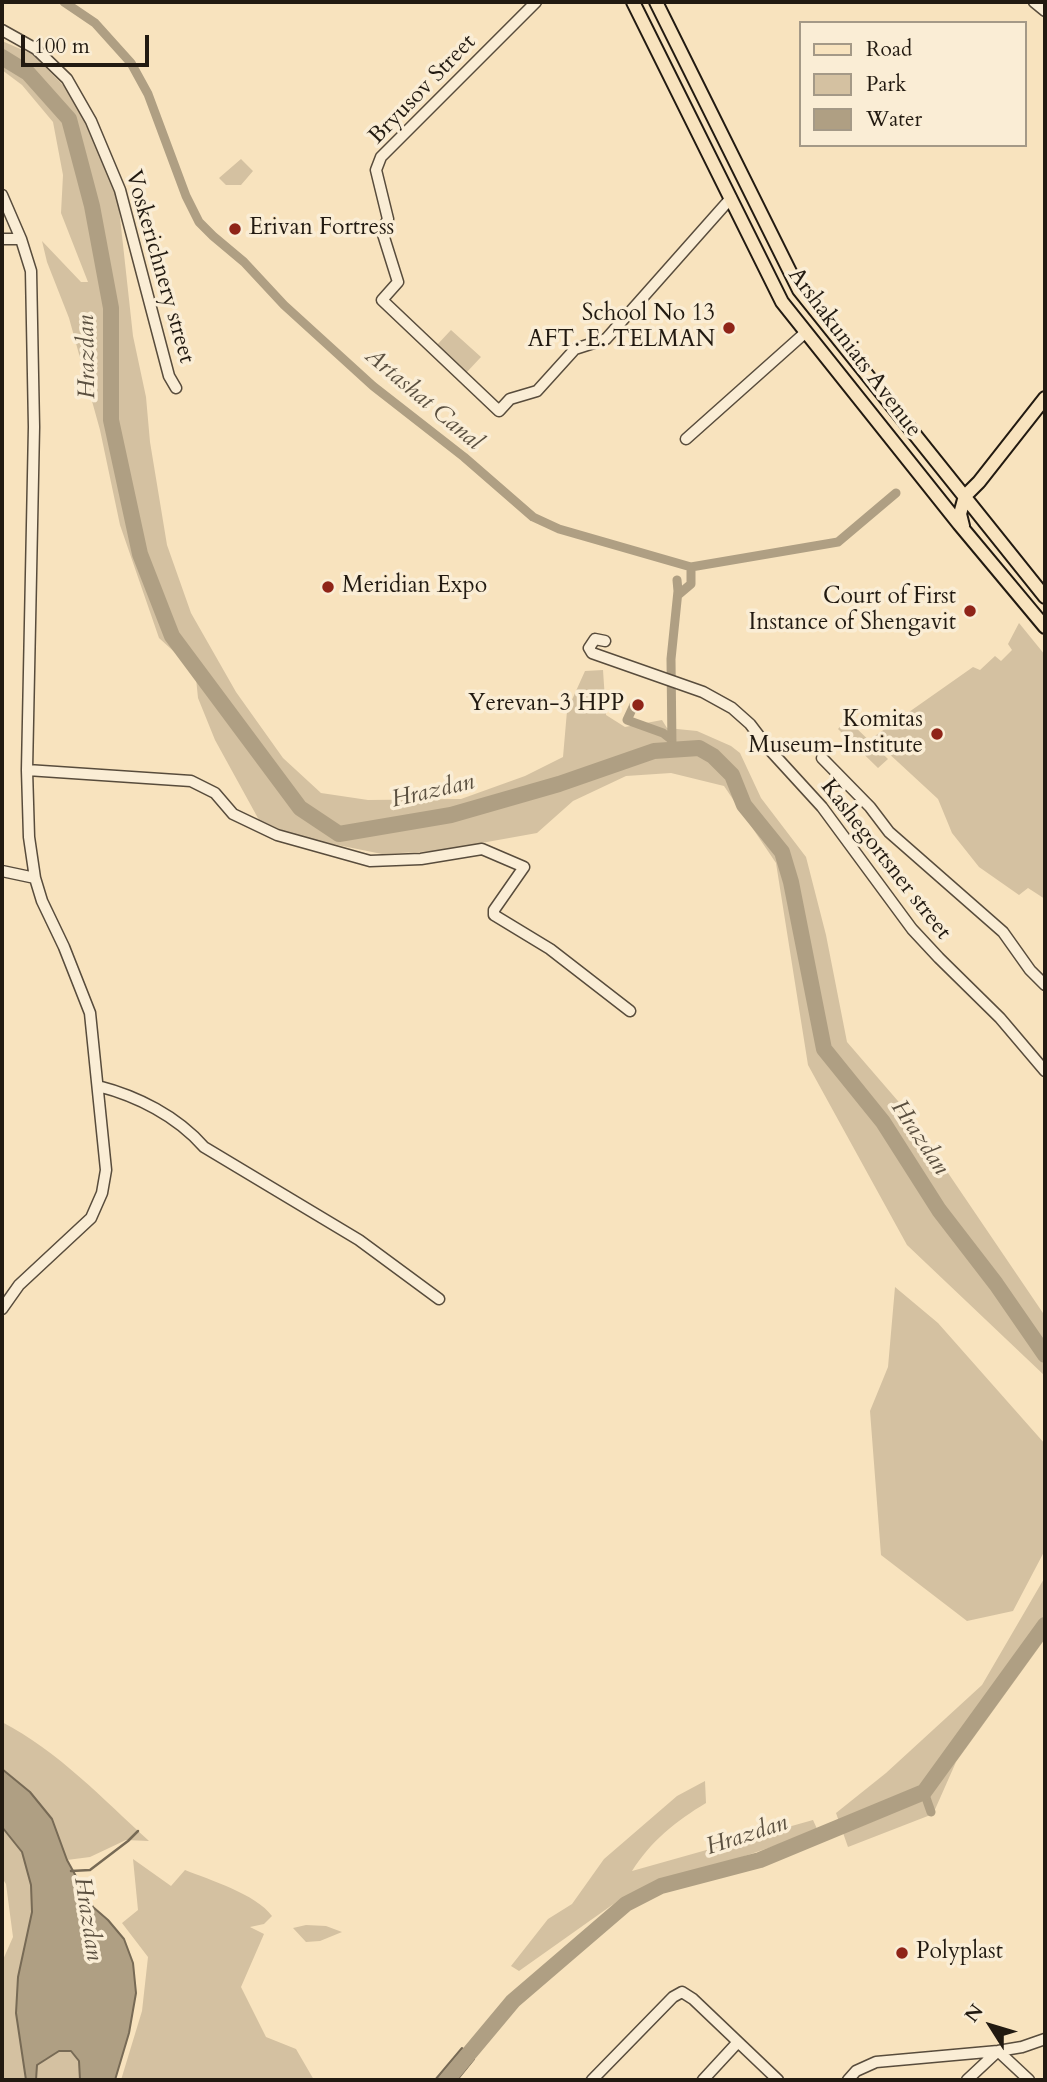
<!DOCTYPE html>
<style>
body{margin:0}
#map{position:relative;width:1047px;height:2082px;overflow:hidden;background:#f8e3be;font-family:Cardo,serif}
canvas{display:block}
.frame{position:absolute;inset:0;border:4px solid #221a11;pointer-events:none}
.legend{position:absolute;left:799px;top:21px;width:228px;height:126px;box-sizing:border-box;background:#faedd5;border:2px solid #a49987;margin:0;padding:9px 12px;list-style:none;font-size:21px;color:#221a11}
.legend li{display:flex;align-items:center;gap:14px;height:35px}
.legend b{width:35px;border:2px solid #a49987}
.north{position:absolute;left:956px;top:1991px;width:70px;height:70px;-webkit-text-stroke:5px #faedd5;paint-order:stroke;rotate:307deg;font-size:19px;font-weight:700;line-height:28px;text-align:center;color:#221a11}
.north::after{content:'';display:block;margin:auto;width:24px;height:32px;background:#221a11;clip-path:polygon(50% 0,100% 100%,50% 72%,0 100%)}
.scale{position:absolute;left:21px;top:35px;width:128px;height:32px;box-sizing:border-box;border:4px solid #221a11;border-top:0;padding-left:9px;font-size:21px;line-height:24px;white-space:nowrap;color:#221a11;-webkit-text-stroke:5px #faedd5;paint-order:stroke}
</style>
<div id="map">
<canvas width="1047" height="2082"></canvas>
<div class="frame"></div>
<ul class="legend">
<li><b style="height:9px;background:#f8e3be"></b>Road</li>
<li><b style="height:19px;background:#d4c1a1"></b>Park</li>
<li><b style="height:19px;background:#af9f83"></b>Water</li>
</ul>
<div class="north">N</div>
<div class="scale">100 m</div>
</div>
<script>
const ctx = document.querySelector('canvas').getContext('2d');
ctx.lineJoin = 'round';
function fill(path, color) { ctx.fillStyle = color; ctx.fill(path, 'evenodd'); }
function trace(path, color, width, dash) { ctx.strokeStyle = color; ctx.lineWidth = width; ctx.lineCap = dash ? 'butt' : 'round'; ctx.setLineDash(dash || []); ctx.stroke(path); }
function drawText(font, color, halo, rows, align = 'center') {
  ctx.font = font + ' Cardo,serif'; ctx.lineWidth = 7; ctx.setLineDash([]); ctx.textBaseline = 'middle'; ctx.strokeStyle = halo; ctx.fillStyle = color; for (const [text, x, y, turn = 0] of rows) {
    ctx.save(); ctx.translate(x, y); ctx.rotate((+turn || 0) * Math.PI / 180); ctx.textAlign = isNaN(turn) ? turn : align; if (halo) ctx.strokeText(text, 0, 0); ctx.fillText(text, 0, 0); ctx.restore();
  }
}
fill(new Path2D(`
 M 2,41 L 32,54 L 70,92 L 88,121 L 117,190 L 133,336 L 146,397 L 150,442 L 167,545 L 191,613 L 236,692 L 283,758 L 321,793 L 368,800 L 461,799 L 525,776 L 563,757 L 567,711 L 585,671 L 603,670 L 606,715 L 625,727 L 662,720 L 667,728 L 697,731 L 731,746 L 740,753 L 761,798 L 806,857 L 826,935 L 847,1042 L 904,1108 L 1045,1316 L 1045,1376 L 907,1245 L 808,1065 L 776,863 L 724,786 L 671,773 L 626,776 L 573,801 L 537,833 L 437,851 L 382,854 L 298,837 L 259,820 L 215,740 L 198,698 L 196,678 L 181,658 L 159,638 L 120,525 L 100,430 L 69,318 L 47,262 L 42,241 L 81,282 L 88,282 L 61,213 L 63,175 L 53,122 L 22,85 L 2,70 Z
 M 241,159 L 253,171 L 241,185 L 226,185 L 219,178 Z
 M 451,330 L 481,357 L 466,373 L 436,346 Z
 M 1019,623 L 1045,655 L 1045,899 L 1028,888 L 1019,895 L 979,867 L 952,833 L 938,799 L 872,738 L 973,667 L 980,670 L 995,656 L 1001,661 L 1012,650 L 1008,644 Z
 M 847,719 L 888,759 L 878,768 L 838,729 Z
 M 895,1287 L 938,1323 L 1045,1444 L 1045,1550 L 1013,1611 L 967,1621 L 881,1555 L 870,1411 L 888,1367 Z
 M 1045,1577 L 1045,1639 L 956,1762 L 933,1814 L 848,1847 L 836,1813 L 886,1773 L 982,1685 Z
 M 2,1722 C 58,1751 103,1799 149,1841 L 126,1840 L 90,1857 L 67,1860 L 60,1841 L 30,1792 L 2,1769 Z
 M 705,1781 L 706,1803 C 676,1821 651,1841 632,1871 L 813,1820 L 818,1831 L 622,1898 L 519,1971 L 511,1966 L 548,1919 L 572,1904 L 604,1859 L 677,1796 Z
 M 2,1827 L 22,1852 L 31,1885 L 32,1912 L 18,1977 L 16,2013 L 26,2080 L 2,2080 L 2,1962 L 13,1937 L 6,1884 L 2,1878 Z
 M 133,1859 L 171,1886 L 185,1870 C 210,1880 256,1894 272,1916 L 264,1924 L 250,1927 L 264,1934 L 241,1987 L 266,2037 L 296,2049 L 314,2080 L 121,2080 L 142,2011 L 148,1957 L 122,1923 L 138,1910 Z
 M 306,1925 L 326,1926 L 342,1932 L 320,1941 L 306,1942 L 293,1928 Z
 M 59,2051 L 71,2051 L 79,2061 L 80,2080 L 36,2080 L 37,2065 Z`), '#d4c1a1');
const water = new Path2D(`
 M 2,1769 L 30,1792 L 52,1819 L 67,1860 L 93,1907 L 108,1920 L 124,1939 L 133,1963 L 136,1993 L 129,2033 L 115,2080 L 80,2080 L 79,2061 L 71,2051 L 59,2051 L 37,2065 L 36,2080 L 26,2080 L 16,2013 L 18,1977 L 32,1912 L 31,1885 L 22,1852 L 2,1827 Z
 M 462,2048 L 474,2059 L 457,2080 L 435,2080 Z`);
fill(water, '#af9f83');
trace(water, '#776a55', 2);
trace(new Path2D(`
 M 71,1871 L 90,1870 L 128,1841 L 138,1831`), '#776a55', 2.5);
trace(new Path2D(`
 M 64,2 L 95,23 L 131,63 L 148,94 L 186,196 L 199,222 L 213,236 L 244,262 L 284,305 L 373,386 L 464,457 L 533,517 L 559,529 L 691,567 L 838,542 L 896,493
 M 678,595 L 691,584 L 691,567
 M 634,705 L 627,720 L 663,733 L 672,740
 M 672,748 L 671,659 L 678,591 L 677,580
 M 924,1792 L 931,1812`), '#af9f83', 9);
trace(new Path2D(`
 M 2,57 L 28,73 L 69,119 L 92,206 L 111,308 L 111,420 L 140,554 L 172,636 L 300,808 L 339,834 L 451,815 L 559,784 L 654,751 L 699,748 L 713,756 L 732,775 L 744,805 L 782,852 L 791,882 L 824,1049 L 883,1122 L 939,1210 L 996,1284 L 1045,1355
 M 447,2080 L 513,2001 L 626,1904 L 661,1886 L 760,1860 L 924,1792 L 1045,1625`), '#af9f83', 16);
const minor = new Path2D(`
 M 536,2 L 381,157 L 376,170 L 388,219 L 382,231 L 398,282 L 382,300 L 499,411 L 510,399 L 537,391 L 575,349 L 606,339 L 731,198
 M 1034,2 L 1045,11
 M 2,30 L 36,49 L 67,79 L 91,121 L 120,190 L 169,376 L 176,388
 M 2,195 L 21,239 L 31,271 L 34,427 L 27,770 L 29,837 L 35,878 L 42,901 L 64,947 L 90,1013 L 106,1170 L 102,1193 L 91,1218 L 19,1285 L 2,1309
 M 2,239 L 21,239
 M 686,439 L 806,332
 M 605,641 L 595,639 L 589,648 L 592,653 L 703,692 L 732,708 L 750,724 L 769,749 L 822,807 L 912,929 L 939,958 L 1000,1018 L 1045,1071
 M 822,758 L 870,807 L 889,832 L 1003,932 L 1030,970 L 1045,985
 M 27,770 L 191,781 L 215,793 L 233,814 L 277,835 L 370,861 L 421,859 L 482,849 L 524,867 L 494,910 L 494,915 L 550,949 L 630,1011
 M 2,871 L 35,878
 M 98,1086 C 137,1096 177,1116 204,1147 L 359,1240 L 439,1299
 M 998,2051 L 1029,2080
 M 592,2080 L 673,1997 L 682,1992 L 693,1999 L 778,2080
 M 703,2080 L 738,2042
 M 848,2080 L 856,2071 L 876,2062 L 998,2051 L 1022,2047 L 1045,2039
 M 967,2080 L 998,2051`);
const major = new Path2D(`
 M 633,2 L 782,302 L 959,524 L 1045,627
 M 656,2 L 799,290 L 1045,597
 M 963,526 L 960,514 L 965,496 L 979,482 L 1045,398`);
trace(minor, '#584c3c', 13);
trace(major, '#221a11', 16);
trace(minor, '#faedd5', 10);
trace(major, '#f8e3be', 12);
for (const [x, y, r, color] of [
 [235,229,7,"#8f2418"],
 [729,328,7,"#8f2418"],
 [328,587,7,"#8f2418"],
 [970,611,7,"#8f2418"],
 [638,705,7,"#8f2418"],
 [937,734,7,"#8f2418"],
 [902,1953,7,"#8f2418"]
]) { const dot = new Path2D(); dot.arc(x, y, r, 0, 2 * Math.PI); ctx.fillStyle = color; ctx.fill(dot); trace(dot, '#faedd5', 2.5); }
drawText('23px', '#221a11', '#faedd5', [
 ["Bryusov Street",423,90,-46],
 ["Voskerichnery street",159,267,74],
 ["Arshakuniats Avenue",854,353,53],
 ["Kashegortsner street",885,860,52]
]);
drawText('23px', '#221a11', '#faedd5', [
 ["Erivan Fortress",249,229,"left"],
 ["School No 13",715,315],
 ["AFT. E. TELMAN",715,341],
 ["Meridian Expo",342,587,"left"],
 ["Court of First",956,598],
 ["Instance of Shengavit",956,624],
 ["Yerevan-3 HPP",624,705],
 ["Komitas",923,721],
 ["Museum-Institute",923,747],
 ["Polyplast",916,1953,"left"]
], 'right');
drawText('italic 24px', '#5a4f3f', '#faedd5', [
 ["Hrazdan",88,357,-91],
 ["Artashat Canal",423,400,40],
 ["Hrazdan",433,792,-13],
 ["Hrazdan",919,1138,56],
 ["Hrazdan",747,1836,-18],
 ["Hrazdan",87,1919,81]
]);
</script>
